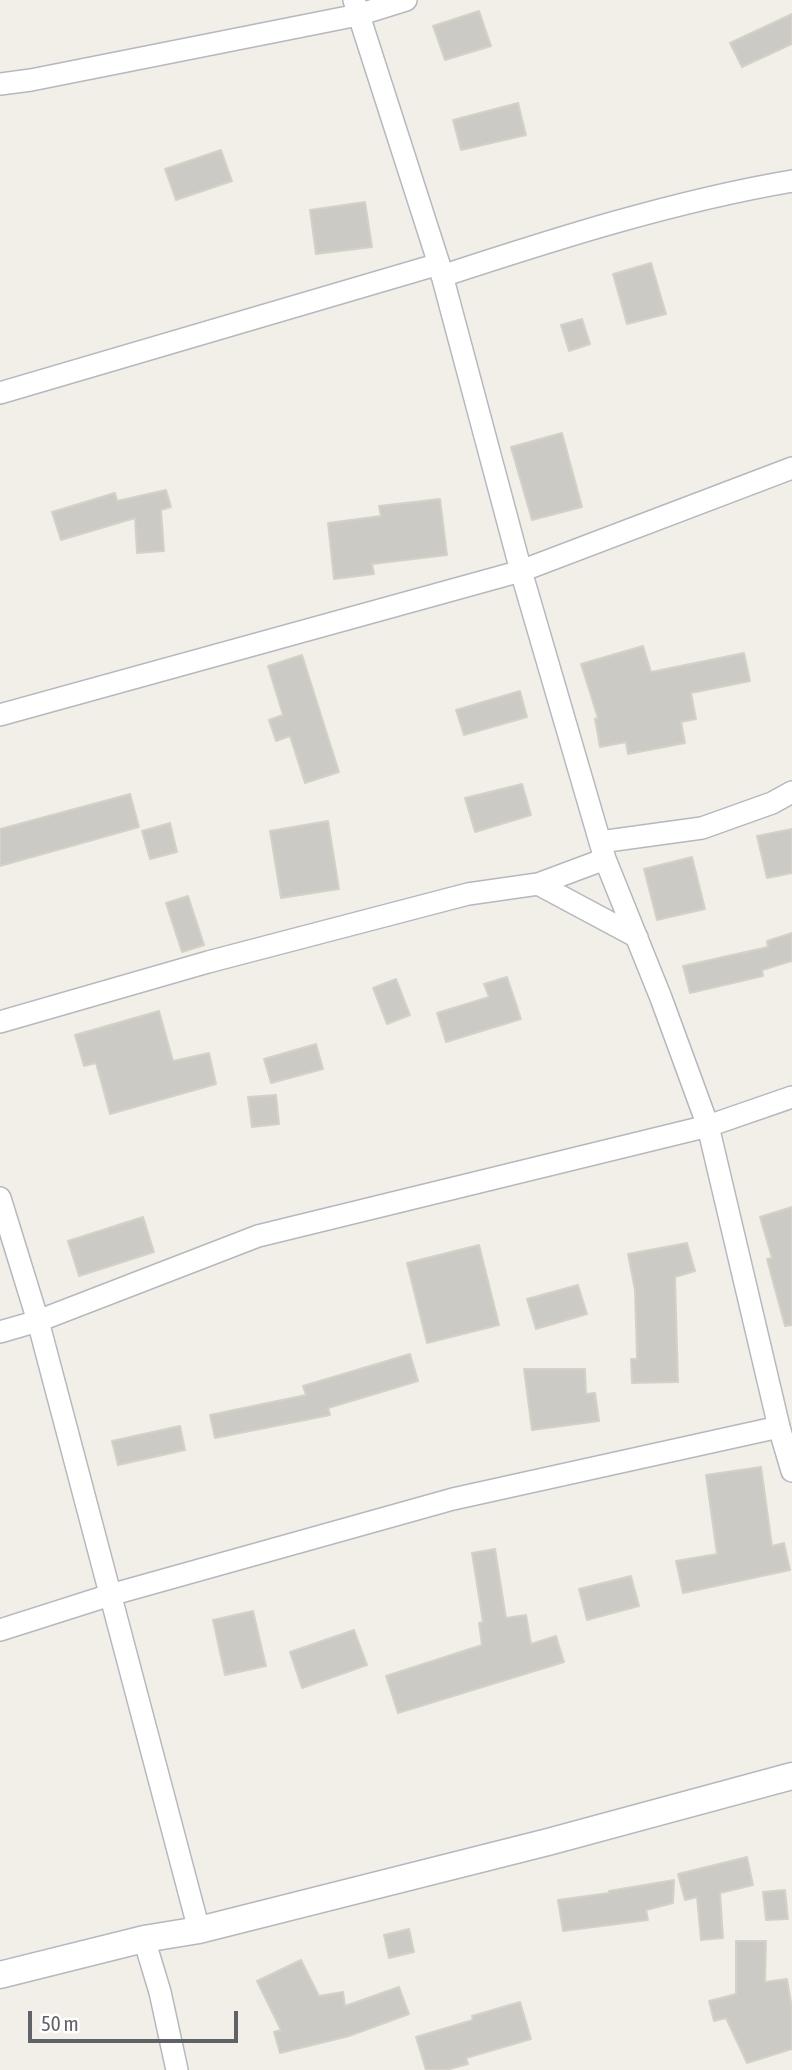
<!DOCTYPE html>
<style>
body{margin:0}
#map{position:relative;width:792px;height:2070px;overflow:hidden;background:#f1efe8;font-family:"Asap Condensed",sans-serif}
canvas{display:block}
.scale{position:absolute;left:28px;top:2011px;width:210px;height:32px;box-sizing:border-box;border:4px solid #5f6368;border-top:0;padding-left:9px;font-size:21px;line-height:24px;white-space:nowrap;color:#5f6368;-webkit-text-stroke:5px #fff;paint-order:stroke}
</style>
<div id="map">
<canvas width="792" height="2070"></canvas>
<div class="scale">50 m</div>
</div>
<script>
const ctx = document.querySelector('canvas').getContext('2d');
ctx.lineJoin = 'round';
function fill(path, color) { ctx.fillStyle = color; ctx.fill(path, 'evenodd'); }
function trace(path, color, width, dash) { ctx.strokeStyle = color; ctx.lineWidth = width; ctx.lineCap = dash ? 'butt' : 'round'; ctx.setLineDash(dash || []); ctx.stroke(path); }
const building = new Path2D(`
 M 479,11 L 491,46 L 445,60 L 433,26 Z
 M 792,14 L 792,44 L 742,67 L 730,43 Z
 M 518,103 L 526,135 L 461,150 L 453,120 Z
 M 221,150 L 232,181 L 176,200 L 165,169 Z
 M 365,202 L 372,247 L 316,254 L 310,210 Z
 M 651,263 L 666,314 L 627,324 L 613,274 Z
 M 582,319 L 590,344 L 569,351 L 561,325 Z
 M 562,433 L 582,507 L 532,520 L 511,447 Z
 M 166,490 L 171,507 L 161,510 L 164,551 L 137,553 L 135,518 L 61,540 L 52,512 L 115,493 L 117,501 Z
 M 440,499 L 447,555 L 372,564 L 374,574 L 334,579 L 328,523 L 381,516 L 379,506 Z
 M 643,646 L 651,672 L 744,653 L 750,681 L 691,693 L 696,719 L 681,722 L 685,743 L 628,754 L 626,742 L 600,747 L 595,719 L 598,718 L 581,664 Z
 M 302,655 L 339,772 L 305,783 L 290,736 L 276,741 L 269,720 L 283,715 L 268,666 Z
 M 520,691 L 527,717 L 464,735 L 456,710 Z
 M 522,784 L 531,815 L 475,832 L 465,798 Z
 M 130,794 L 139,827 L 0,866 L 0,829 Z
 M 328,821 L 339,889 L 281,898 L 270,831 Z
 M 170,823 L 177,852 L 150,859 L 142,831 Z
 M 792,829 L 792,873 L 767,878 L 757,836 Z
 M 692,857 L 705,909 L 657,920 L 644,869 Z
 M 188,896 L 204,945 L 182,952 L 166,903 Z
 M 792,933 L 792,961 L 762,970 L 763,976 L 690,993 L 683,966 L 768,947 L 767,941 Z
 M 507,977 L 521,1019 L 446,1042 L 437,1013 L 489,997 L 484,984 Z
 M 396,979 L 410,1015 L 387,1024 L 373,988 Z
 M 159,1011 L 173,1061 L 209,1053 L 216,1084 L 110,1114 L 96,1063 L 84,1066 L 75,1035 Z
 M 316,1044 L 323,1069 L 271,1083 L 264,1059 Z
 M 276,1095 L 279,1124 L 252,1127 L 248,1097 Z
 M 792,1207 L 792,1325 L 785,1326 L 767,1259 L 772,1258 L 760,1217 Z
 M 143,1217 L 154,1252 L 79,1276 L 68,1241 Z
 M 687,1243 L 695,1271 L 675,1277 L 678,1382 L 632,1383 L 631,1359 L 637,1359 L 635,1290 L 628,1254 Z
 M 479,1245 L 499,1325 L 427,1343 L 407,1263 Z
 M 578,1285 L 587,1314 L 536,1329 L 527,1299 Z
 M 410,1354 L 418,1381 L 328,1408 L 330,1415 L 215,1438 L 210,1415 L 306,1395 L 303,1386 Z
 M 524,1369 L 585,1369 L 586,1394 L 595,1393 L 599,1421 L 532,1430 Z
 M 180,1426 L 185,1450 L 118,1465 L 112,1441 Z
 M 761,1467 L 772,1546 L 784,1543 L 790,1570 L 683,1593 L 676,1561 L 717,1554 L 706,1475 Z
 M 495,1549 L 506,1618 L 526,1615 L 531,1644 L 556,1636 L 564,1662 L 398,1713 L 386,1676 L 482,1645 L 479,1623 L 483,1622 L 472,1553 Z
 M 631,1576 L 639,1606 L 587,1620 L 579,1589 Z
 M 253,1611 L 266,1666 L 225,1675 L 213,1620 Z
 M 354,1630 L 367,1665 L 302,1688 L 290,1652 Z
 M 747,1857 L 753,1885 L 720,1893 L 723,1938 L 701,1940 L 697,1897 L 685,1900 L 678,1874 Z
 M 674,1880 L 673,1903 L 646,1910 L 648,1920 L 563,1931 L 558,1900 L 609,1893 L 609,1891 Z
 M 785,1890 L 788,1919 L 766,1920 L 763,1892 Z
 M 409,1929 L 414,1952 L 389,1958 L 384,1935 Z
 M 736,1941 L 766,1941 L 765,1982 L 787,1979 L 792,2009 L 792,2049 L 747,2063 L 726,2018 L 714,2021 L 709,2001 L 736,1994 Z
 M 301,1960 L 319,1996 L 343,1992 L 345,2006 L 399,1987 L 409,2014 L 349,2036 L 280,2053 L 274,2032 L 281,2030 L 257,1981 Z
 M 520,2002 L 531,2039 L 466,2058 L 468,2064 L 446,2070 L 426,2070 L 416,2037 L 473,2020 L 472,2016 Z`);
fill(building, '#cccac5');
trace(building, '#d6d1c6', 2);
const minor = new Path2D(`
 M 354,0 L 439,264 L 521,571 L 605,859 L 661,998 L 708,1126 L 779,1427 L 792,1471
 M 0,84 L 31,80 L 358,15 L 406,0
 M 442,276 C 555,239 674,201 792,181
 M 0,393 L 439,264
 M 0,715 L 521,571 L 792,468
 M 600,842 L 702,828 L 772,803 L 792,792
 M 538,884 L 637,937
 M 0,1022 L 208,962 L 468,894 L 538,884 L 605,859
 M 0,1198 L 38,1321 L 199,1930
 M 0,1332 L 38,1321 L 258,1236 L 708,1126 L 792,1097
 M 0,1630 L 110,1595 L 453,1499 L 779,1427
 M 144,1939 L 160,1992 L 177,2070`);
const tertiary = new Path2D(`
 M 0,1975 L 144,1939 L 199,1930 L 548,1842 L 792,1776`);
trace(minor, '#b5b8bc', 24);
trace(tertiary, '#b5b8bc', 29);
trace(minor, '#fff', 21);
trace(tertiary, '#fff', 26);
</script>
